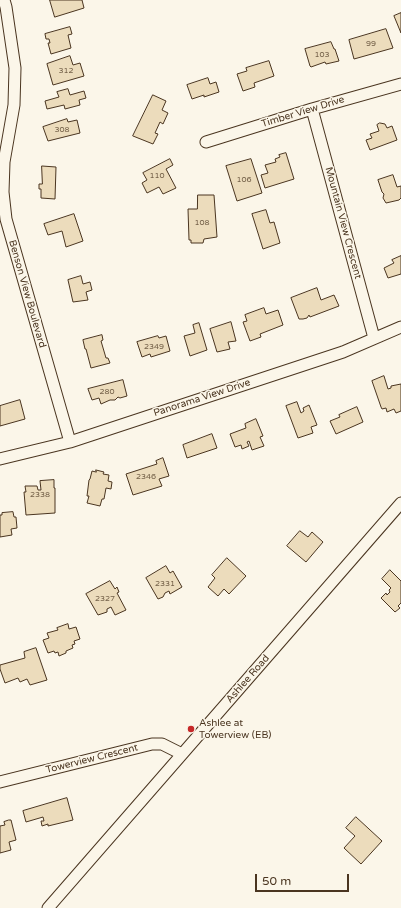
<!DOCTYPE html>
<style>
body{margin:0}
#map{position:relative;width:401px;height:908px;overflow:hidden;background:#fbf6e9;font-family:"Varela Round",sans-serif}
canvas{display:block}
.scale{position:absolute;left:255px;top:874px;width:94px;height:18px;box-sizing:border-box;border:2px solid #4a3520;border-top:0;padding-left:5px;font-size:12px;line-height:14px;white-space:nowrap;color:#4a3520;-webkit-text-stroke:3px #fbf6e9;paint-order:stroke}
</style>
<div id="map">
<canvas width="401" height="908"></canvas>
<div class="scale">50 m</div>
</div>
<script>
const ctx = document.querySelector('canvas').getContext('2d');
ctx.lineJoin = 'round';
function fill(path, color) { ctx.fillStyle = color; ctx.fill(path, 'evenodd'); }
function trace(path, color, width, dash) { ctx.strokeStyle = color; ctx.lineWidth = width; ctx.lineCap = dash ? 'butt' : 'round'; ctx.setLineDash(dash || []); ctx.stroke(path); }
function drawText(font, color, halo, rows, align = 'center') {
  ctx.font = font + ' "Varela Round",sans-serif'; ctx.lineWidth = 3; ctx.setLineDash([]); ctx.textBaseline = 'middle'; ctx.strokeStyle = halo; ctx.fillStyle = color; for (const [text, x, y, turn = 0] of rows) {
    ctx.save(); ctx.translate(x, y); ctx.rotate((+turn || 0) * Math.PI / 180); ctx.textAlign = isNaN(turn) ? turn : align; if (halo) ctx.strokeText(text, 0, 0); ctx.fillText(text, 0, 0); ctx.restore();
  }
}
const building = new Path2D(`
 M 50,0 L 82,0 L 84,8 L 55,17 Z
 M 401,13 L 401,33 L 394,16 Z
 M 70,27 L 72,34 L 68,35 L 71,48 L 51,54 L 48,43 L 50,43 L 49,39 L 46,39 L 45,34 Z
 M 386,29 L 393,48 L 354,59 L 349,40 Z
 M 331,42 L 334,49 L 335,49 L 339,61 L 326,64 L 325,62 L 311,67 L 310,66 L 305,49 Z
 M 70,56 L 73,65 L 80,63 L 84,76 L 53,85 L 47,64 Z
 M 269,61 L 274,76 L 254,83 L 255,87 L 243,91 L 237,74 L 247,71 L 246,68 Z
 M 208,78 L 210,84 L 216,82 L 219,92 L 204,97 L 204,95 L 192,99 L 187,85 Z
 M 68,89 L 70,95 L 84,91 L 86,98 L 79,100 L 80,105 L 65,109 L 64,105 L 47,109 L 45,101 L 59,97 L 57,92 Z
 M 153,95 L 166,101 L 162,110 L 168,113 L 163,124 L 160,122 L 155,133 L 158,134 L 153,144 L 133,136 Z
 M 67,119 L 68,122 L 77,120 L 80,133 L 48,141 L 43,127 Z
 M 380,123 L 385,124 L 387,128 L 392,126 L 397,140 L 370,150 L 366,140 L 372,138 L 370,134 L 379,131 L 377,125 Z
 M 286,153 L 294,179 L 265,188 L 261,175 L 268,173 L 265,165 L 276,162 L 275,159 L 280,157 L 279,155 Z
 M 170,159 L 173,165 L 166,169 L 176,188 L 163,194 L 159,187 L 147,193 L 142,183 L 147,180 L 143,173 Z
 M 251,159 L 262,193 L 237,201 L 226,166 Z
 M 42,166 L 56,167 L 55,199 L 41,198 L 41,189 L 39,189 L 39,184 L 42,184 Z
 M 393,175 L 397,187 L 401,186 L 401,198 L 399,200 L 386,203 L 383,198 L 384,194 L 382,192 L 378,180 Z
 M 198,195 L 214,195 L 217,237 L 204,239 L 203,243 L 191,243 L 191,240 L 189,240 L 188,209 L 197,209 Z
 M 266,210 L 270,223 L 274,222 L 280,243 L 263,249 L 252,214 Z
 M 74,214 L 83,241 L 66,247 L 62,231 L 48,235 L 44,224 Z
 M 401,256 L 401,274 L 388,278 L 384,268 L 394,263 L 392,260 Z
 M 81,276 L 83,284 L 90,282 L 92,290 L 86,292 L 88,300 L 73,302 L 68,280 Z
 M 317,288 L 321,300 L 334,295 L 339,306 L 310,317 L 309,315 L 307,318 L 303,319 L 299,319 L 291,298 Z
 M 264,308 L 266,314 L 278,310 L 283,325 L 260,334 L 261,337 L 250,341 L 243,322 L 247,321 L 245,315 Z
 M 231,322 L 236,341 L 228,342 L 230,349 L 217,352 L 210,329 Z
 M 199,323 L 207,350 L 190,356 L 184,336 L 195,333 L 193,325 Z
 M 102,335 L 103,340 L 101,341 L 106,358 L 108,358 L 110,363 L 91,368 L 86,349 L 85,349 L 83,340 Z
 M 158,336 L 159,338 L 166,336 L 170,351 L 151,357 L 150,354 L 142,357 L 137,342 Z
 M 384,376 L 388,389 L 391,388 L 391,386 L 401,384 L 401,411 L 396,413 L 394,409 L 387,412 L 386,408 L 382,409 L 381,407 L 372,381 Z
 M 123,380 L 127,396 L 120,398 L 118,397 L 115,400 L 110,400 L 101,404 L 99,398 L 92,400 L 88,389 Z
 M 20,400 L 25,419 L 0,426 L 0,406 Z
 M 297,402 L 301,413 L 304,411 L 303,408 L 309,405 L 317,425 L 311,427 L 313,433 L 298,438 L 286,406 Z
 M 357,407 L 363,422 L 336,434 L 330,421 L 340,417 L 339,415 Z
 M 256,419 L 263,436 L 260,437 L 264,446 L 252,450 L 249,441 L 247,442 L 249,446 L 242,449 L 241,445 L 235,447 L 230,434 L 246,428 L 245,424 Z
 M 212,434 L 217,448 L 187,458 L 183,445 Z
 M 163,458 L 169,476 L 159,479 L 162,486 L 133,495 L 126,474 L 157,464 L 156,461 Z
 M 96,470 L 104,472 L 103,474 L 109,475 L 108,481 L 112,482 L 111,489 L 106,488 L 104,499 L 102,499 L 100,506 L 87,503 L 89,496 L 87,496 L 89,480 L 90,479 L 92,471 L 96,472 Z
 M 54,480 L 54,488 L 55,488 L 55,513 L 26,515 L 24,492 L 26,492 L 25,486 L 37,486 L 38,490 L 41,490 L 40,481 Z
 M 13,512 L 14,517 L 16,517 L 17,528 L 11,529 L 12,535 L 0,537 L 0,515 L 2,515 L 2,513 Z
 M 300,531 L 308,537 L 312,532 L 323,542 L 306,562 L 287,546 Z
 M 227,558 L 246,576 L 229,594 L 224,589 L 218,596 L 208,587 L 215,578 L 212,575 Z
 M 166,566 L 170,573 L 173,571 L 182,587 L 170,594 L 169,591 L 165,593 L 163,597 L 158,599 L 146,578 Z
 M 390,570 L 401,581 L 401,603 L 398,606 L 400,608 L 395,612 L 381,598 L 386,593 L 387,595 L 390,592 L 389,590 L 391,588 L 382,579 Z
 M 110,581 L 115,589 L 117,587 L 119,592 L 117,593 L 126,610 L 115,615 L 111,607 L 107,609 L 107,612 L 98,615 L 86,594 Z
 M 68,624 L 69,629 L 76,627 L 80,639 L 74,641 L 75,644 L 72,645 L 73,648 L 66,651 L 66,653 L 59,656 L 58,652 L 55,653 L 54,651 L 48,653 L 43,640 L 49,638 L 47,633 L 58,630 L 57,628 Z
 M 36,648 L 47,680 L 30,685 L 27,679 L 20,682 L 18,678 L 5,683 L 0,669 L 0,665 L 25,658 L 24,652 Z
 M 67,798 L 73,820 L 48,826 L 48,824 L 42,826 L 41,821 L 44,821 L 43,817 L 26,822 L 23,811 Z
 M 356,817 L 382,841 L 361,864 L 344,848 L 355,836 L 346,828 Z
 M 9,820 L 11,820 L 16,840 L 9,842 L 11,850 L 0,853 L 0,826 L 5,825 L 4,822 Z`);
fill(building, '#ecdcbc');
trace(building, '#4a3520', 1);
const street = new Path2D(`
 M 4,0 L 6,7 L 15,68 L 14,105 L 4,162 L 3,192 L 6,219 L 70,442
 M 312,109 L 374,338
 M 206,142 L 312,109 L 401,84
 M 0,459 L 70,442 L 343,352 L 401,327
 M 0,782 L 152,744 L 162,744 L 182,754
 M 48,908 L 401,503`);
trace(street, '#4a3520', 13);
trace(street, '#fbf6e9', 11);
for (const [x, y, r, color] of [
 [191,729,4,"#c62828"]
]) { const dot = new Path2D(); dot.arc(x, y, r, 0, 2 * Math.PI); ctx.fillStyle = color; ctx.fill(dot); trace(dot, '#fbf6e9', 1.5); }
drawText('8px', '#725f47', null, [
 ["99",371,44],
 ["103",322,55],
 ["312",66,71],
 ["308",62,130],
 ["110",157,176],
 ["106",244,180],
 ["108",202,223],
 ["2349",154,347],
 ["280",107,392],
 ["2346",146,477],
 ["2338",40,495],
 ["2331",165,584],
 ["2327",105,599]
]);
drawText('10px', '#4a3520', '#fbf6e9', [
 ["Timber View Drive",303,112,-17],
 ["Mountain View Crescent",343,223,75],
 ["Benson View Boulevard",27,294,74],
 ["Panorama View Drive",202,398,-18],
 ["Ashlee Road",248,679,-49],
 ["Towerview Crescent",92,759,-14]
]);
drawText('10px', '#4a3520', '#fbf6e9', [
 ["Ashlee at",199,723],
 ["Towerview (EB)",199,735]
], 'left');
</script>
